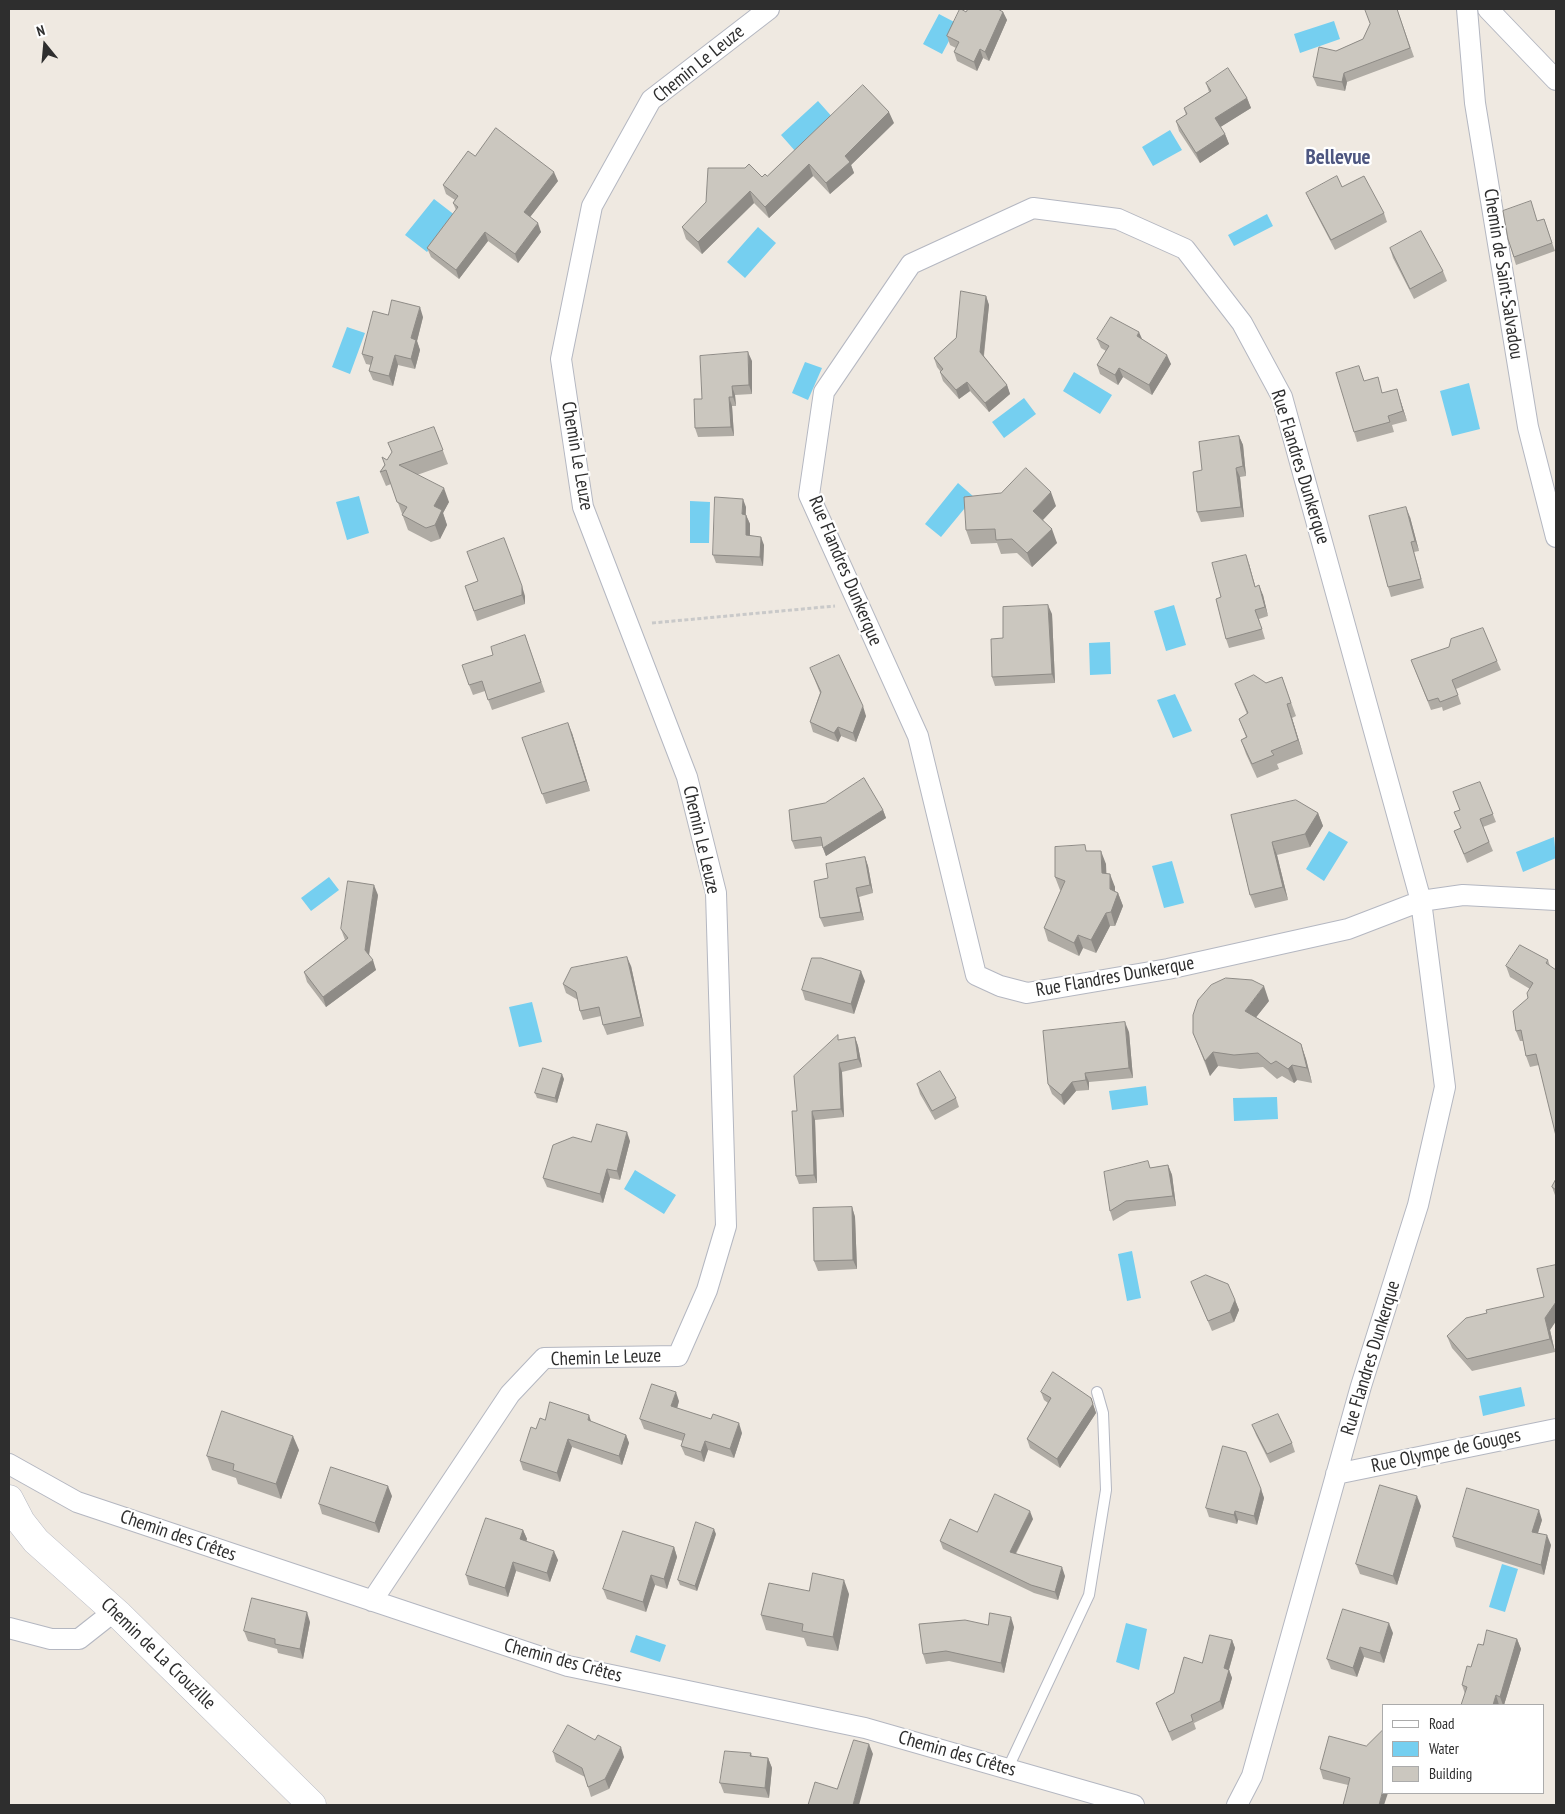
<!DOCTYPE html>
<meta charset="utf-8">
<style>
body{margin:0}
#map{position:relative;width:1565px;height:1814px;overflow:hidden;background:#efe9e1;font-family:"PT Sans Narrow",sans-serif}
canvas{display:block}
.frame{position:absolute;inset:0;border:10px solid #2e2e2e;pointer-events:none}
.legend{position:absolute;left:1382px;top:1704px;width:162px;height:90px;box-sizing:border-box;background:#fff;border:1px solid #ababab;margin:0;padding:6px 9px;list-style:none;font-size:15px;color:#2e2e2e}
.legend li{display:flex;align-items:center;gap:10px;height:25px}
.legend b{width:25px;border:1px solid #ababab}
.north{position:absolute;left:20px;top:20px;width:50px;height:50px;-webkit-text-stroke:4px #fff;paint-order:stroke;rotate:343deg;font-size:14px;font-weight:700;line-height:20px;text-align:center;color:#2e2e2e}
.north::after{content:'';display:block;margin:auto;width:18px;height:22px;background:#2e2e2e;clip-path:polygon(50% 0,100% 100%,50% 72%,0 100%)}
</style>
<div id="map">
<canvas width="1565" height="1814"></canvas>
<div class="frame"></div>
<ul class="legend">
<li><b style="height:6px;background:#fff"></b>Road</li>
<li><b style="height:14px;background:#75cff0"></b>Water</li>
<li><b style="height:14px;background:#cbc7bf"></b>Building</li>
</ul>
<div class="north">N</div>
</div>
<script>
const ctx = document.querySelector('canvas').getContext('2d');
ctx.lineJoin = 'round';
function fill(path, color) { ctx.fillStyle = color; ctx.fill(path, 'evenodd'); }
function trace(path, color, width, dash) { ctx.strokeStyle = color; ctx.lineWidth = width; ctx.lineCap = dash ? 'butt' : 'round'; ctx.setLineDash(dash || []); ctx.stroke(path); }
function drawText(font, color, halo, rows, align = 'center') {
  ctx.font = font + ' "PT Sans Narrow",sans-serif'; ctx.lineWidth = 4.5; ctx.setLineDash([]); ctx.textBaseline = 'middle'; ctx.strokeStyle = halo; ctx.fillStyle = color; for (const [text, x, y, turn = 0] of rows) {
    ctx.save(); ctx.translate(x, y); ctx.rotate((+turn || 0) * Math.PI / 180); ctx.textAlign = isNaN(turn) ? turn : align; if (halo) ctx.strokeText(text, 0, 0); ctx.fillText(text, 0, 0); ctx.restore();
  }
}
fill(new Path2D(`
 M 939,14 L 958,24 L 942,54 L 923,44 Z
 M 1334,21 L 1340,39 L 1300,53 L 1294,34 Z
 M 818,101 L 834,119 L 796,152 L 781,135 Z
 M 1170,130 L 1182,150 L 1153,166 L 1142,147 Z
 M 434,199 L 456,216 L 427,252 L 405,235 Z
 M 1267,214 L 1273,226 L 1234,246 L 1228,235 Z
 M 758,227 L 776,243 L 745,278 L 727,262 Z
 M 347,327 L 365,333 L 350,374 L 332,367 Z
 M 805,362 L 822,368 L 808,400 L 792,393 Z
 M 1074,372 L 1112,395 L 1100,414 L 1063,391 Z
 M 1469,383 L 1480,429 L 1452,436 L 1440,391 Z
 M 1024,398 L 1036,414 L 1004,438 L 992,422 Z
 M 958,483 L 974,497 L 941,537 L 925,524 Z
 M 359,496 L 369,533 L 347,540 L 336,502 Z
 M 690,501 L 710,502 L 709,543 L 690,543 Z
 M 1174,605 L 1186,645 L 1166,651 L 1154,611 Z
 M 1110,642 L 1111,674 L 1090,675 L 1089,643 Z
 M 1175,694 L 1192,731 L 1173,738 L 1157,700 Z
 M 1329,831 L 1348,842 L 1324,881 L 1306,869 Z
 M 1554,837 L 1556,858 L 1523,872 L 1516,852 Z
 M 1172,861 L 1184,903 L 1164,908 L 1152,866 Z
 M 329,877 L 339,890 L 311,911 L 301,898 Z
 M 532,1002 L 542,1042 L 519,1047 L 509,1007 Z
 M 1146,1086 L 1148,1105 L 1112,1110 L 1109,1091 Z
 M 1277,1097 L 1278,1119 L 1234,1121 L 1233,1098 Z
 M 635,1170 L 676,1195 L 664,1214 L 624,1189 Z
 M 1132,1251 L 1141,1298 L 1127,1301 L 1118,1254 Z
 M 1521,1387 L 1525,1406 L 1483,1416 L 1479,1396 Z
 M 1502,1564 L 1518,1569 L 1505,1612 L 1489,1607 Z
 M 1126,1623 L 1147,1629 L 1139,1670 L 1116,1662 Z
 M 636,1635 L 666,1645 L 660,1662 L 630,1652 Z`), '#75cff0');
const lane = new Path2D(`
 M 1008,1768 L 1089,1595 L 1106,1490 L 1103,1413 L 1097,1392`);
const street = new Path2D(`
 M 1467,9 L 1475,103 L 1528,427 L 1556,537
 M 1488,9 L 1556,80
 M 9,1464 L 77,1502 L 568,1666 L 865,1728 L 1134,1805
 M 1336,1474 L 1556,1429
 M 372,1601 L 510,1394 L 544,1358 L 678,1356 L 707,1290 L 726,1226 L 716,893 L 687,777 L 583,507 L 561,359 L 592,206 L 651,100 L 769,9
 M 9,1628 L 51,1639 L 79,1639 L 112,1613 L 119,1615
 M 1237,1805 L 1252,1776 L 1361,1386 L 1418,1205 L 1445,1087 L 1421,901 L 1282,397 L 1242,323 L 1185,249 L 1118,219 L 1033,208 L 911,264 L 824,392 L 809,495 L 918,736 L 976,975 L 1000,986 L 1027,993 L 1168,969 L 1348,929 L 1421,901 L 1463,895 L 1556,900`);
const secondary = new Path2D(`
 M 9,1499 L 21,1522 L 36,1541 L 119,1615 L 312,1805`);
trace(lane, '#b4b7c1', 12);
trace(street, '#b4b7c1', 22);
trace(secondary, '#b4b7c1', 29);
trace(new Path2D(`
 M 652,623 L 835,606`), '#c9c9c9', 3, [4, 2.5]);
trace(lane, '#fff', 10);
trace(street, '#fff', 20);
trace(secondary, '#fff', 28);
fill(new Path2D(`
 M 1397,9 L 1414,57 L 1347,82 L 1345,91 L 1317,86 L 1313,77 L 1336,51 L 1363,39 L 1370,24 Z
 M 966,12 L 1003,12 L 1007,20 L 989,61 L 983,58 L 977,71 L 957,61 L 954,52 L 956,48 L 950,45 L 947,36 Z
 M 1206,83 L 1247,98 L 1251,108 L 1220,127 L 1225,134 L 1229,144 L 1200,163 L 1179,131 L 1176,121 L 1186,115 L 1184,108 L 1209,92 Z
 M 894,123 L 851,165 L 854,173 L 830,194 L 813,176 L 769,218 L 754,203 L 702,254 L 686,239 L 682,227 L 762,177 L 767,176 Z
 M 475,156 L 558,181 L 530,217 L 541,232 L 518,263 L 488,241 L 459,279 L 431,257 L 427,248 L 456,210 L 453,203 L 455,200 L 446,194 L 443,185 Z
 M 1342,187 L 1384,213 L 1387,222 L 1335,250 L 1310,202 L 1306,193 Z
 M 1544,219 L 1555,251 L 1516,265 L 1508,239 L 1538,221 Z
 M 1390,248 L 1443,271 L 1447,281 L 1414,299 L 1393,258 Z
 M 986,296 L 989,305 L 984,356 L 1007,385 L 1010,394 L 989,412 L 970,391 L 959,399 L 943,381 L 940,372 L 940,371 L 937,367 L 934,358 L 956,338 Z
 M 388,315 L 423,317 L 417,341 L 420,350 L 415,369 L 398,365 L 393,386 L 373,380 L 369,371 L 371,365 L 366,364 L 362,354 Z
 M 1097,339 L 1142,339 L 1171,364 L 1152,395 L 1123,377 L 1118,385 L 1100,374 L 1097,365 L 1106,351 L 1101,348 Z
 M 752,361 L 752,394 L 735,395 L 736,406 L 732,406 L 734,436 L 698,437 L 695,428 L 702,399 Z
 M 1364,381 L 1383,393 L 1400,399 L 1407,421 L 1392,425 L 1394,432 L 1357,442 L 1354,432 Z
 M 434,427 L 448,464 L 417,475 L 449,502 L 443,513 L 447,525 L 440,539 L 431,542 L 408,530 L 391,484 L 386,486 L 380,472 L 387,460 Z
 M 1239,436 L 1243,445 L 1246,476 L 1240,477 L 1244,517 L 1201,522 L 1197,512 L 1202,470 Z
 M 1056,506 L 1043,520 L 1057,543 L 1032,567 L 1017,553 L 1001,554 L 997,543 L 971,544 L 966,530 Z
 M 746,507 L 746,515 L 750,524 L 750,536 L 764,545 L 763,566 L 716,563 L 713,555 Z
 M 1410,517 L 1419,551 L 1414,552 L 1424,588 L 1391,597 L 1388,587 Z
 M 1249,564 L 1255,587 L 1263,595 L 1268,616 L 1259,619 L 1265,639 L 1229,648 L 1226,639 L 1221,597 Z
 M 478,581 L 525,596 L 525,604 L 477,621 L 465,586 Z
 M 1052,614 L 1055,683 L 995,686 L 992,677 L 1003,638 Z
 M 525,635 L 545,692 L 492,710 L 485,691 L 473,695 L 469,685 L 493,655 Z
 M 1497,661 L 1501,670 L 1456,689 L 1461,704 L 1443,711 L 1442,707 L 1431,710 L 1415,670 Z
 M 810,668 L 866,716 L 856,742 L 841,736 L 838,742 L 813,732 L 810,722 L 820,693 Z
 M 1282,677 L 1296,716 L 1292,718 L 1303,754 L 1277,764 L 1279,769 L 1257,778 L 1246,754 L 1241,740 L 1246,737 L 1239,719 L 1247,714 L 1235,684 L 1266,683 Z
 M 572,733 L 590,791 L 546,804 L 522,738 Z
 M 1480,782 L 1496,822 L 1483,827 L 1493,851 L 1467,863 L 1454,831 L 1461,829 L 1460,810 Z
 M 825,803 L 883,810 L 886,818 L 826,856 L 822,846 L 795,849 L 792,841 Z
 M 1318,813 L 1323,826 L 1310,847 L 1277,855 L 1288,900 L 1255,908 L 1250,895 L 1231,815 Z
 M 1087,851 L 1106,864 L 1106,874 L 1115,887 L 1115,891 L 1118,893 L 1123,906 L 1115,926 L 1110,926 L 1096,953 L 1083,948 L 1079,956 L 1048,941 L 1044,928 L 1061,890 L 1060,890 L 1055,877 Z
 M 865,857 L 868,866 L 873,893 L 859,897 L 864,920 L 824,927 L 820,918 L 828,878 Z
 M 378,895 L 369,956 L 376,970 L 326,1007 L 307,982 L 304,972 L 345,940 L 341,929 Z
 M 1548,960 L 1550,966 L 1539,1065 L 1530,1067 L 1526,1056 L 1523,1041 L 1520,1041 L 1516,1031 L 1528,998 L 1530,989 L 1510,977 L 1506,966 Z
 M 631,966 L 644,1026 L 607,1035 L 603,1025 L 601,1016 L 583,1020 L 580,1011 L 578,1000 L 566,993 L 563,984 Z
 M 865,981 L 854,1014 L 805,1000 L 802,990 Z
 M 1269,1001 L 1256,1017 L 1301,1044 L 1306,1059 L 1312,1083 L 1297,1080 L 1294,1083 L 1282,1076 L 1277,1079 L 1263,1067 L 1240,1069 L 1218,1066 L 1210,1076 L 1193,1033 Z
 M 1129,1032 L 1133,1078 L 1089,1082 L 1089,1090 L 1076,1091 L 1064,1105 L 1052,1094 L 1048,1084 Z
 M 855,1037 L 858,1046 L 862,1067 L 842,1072 L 844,1117 L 815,1120 L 817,1183 L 799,1184 L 796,1176 L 797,1111 L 839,1040 Z
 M 564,1079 L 557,1103 L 537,1098 L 535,1093 Z
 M 917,1084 L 956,1098 L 959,1107 L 935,1120 L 920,1094 Z
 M 630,1141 L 620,1180 L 610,1178 L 603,1203 L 547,1187 L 543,1178 L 591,1142 Z
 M 1168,1165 L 1172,1175 L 1176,1206 L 1130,1211 L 1113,1221 L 1110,1211 L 1150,1168 Z
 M 1556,1179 L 1556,1198 L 1552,1187 Z
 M 852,1207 L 855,1217 L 857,1269 L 818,1271 L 814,1261 Z
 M 1556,1265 L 1556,1321 L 1550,1330 L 1555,1352 L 1472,1371 L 1452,1348 L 1447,1336 L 1487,1313 L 1544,1297 Z
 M 1191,1282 L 1235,1300 L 1239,1310 L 1234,1322 L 1212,1331 Z
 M 1041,1392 L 1091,1398 L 1096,1413 L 1060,1468 L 1030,1448 L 1027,1439 L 1048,1403 L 1044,1400 Z
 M 679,1401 L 677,1408 L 742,1433 L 734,1458 L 708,1450 L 704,1462 L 685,1455 L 681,1446 L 683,1441 L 644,1429 L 640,1419 Z
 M 545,1420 L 592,1422 L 626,1435 L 629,1443 L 622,1465 L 572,1447 L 560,1482 L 523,1470 L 520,1461 L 536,1429 Z
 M 1252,1425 L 1292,1443 L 1295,1452 L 1270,1463 L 1256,1435 Z
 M 299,1450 L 281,1499 L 238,1484 L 236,1478 L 212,1470 L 207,1456 Z
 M 1261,1489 L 1264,1498 L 1257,1525 L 1238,1520 L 1237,1524 L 1209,1517 L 1206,1508 Z
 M 392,1496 L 379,1533 L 322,1514 L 319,1504 Z
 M 1421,1506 L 1397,1585 L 1360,1574 L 1356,1564 Z
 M 1033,1519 L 1016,1554 L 1065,1576 L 1058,1600 L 1034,1593 L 943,1549 L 940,1541 Z
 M 1542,1520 L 1538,1533 L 1551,1545 L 1544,1575 L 1456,1547 L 1453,1537 Z
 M 523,1530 L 527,1539 L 526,1541 L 558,1560 L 550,1582 L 516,1571 L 508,1597 L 469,1585 L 466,1575 Z
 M 716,1534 L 697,1591 L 680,1585 L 678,1580 Z
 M 674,1547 L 677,1557 L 667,1589 L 655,1585 L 646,1612 L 607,1599 L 603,1589 Z
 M 809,1591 L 849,1594 L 838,1651 L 807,1646 L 804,1638 L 766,1630 L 761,1615 Z
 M 310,1622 L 303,1659 L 278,1653 L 277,1649 L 248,1641 L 244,1631 Z
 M 988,1625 L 1014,1627 L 1004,1673 L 949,1661 L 926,1664 L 923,1654 Z
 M 1393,1633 L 1384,1663 L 1364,1657 L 1357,1677 L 1331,1669 L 1327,1659 Z
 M 1517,1639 L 1521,1649 L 1504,1705 L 1461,1705 L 1465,1694 L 1462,1685 L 1483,1645 Z
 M 1232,1640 L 1235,1648 L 1229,1670 L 1232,1678 L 1223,1709 L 1194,1723 L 1196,1729 L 1172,1741 L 1156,1703 L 1174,1693 L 1202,1663 Z
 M 595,1740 L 624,1757 L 609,1789 L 591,1797 L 585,1777 L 556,1762 L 553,1752 Z
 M 1366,1746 L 1348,1785 L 1323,1779 L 1320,1769 Z
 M 751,1753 L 752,1756 L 768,1758 L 772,1768 L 769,1798 L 724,1793 L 720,1783 Z`), '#afaba4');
fill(new Path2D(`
 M 1003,12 L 1007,20 L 989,61 L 985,52 Z
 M 980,49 L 983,58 L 977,71 L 974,62 Z
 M 1344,73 L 1347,82 L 1345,91 L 1342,82 Z
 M 1247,98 L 1251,108 L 1219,128 L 1215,118 Z
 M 889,112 L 894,123 L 851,165 L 854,173 L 830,194 L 826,183 L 845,156 Z
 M 1225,134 L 1229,144 L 1200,163 L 1196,153 Z
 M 809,164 L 813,176 L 769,218 L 765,207 Z
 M 554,172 L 558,181 L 527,221 L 524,212 Z
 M 750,191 L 754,203 L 702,254 L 698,242 Z
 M 538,223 L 541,232 L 518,263 L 515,254 Z
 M 485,232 L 488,241 L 459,279 L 456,270 Z
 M 986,296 L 989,305 L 983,361 L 980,352 Z
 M 420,307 L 423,317 L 417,341 L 420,350 L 415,369 L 411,359 L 411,338 Z
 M 1139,332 L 1143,341 L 1137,336 Z
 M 748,352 L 752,361 L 752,394 L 749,385 Z
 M 395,355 L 398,365 L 393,386 L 389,376 Z
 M 1167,355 L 1171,364 L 1152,395 L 1149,385 Z
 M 1119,368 L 1123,377 L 1118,385 L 1115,375 Z
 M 967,382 L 970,391 L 959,399 L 956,390 Z
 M 1007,385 L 1010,394 L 989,412 L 985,403 Z
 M 732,386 L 735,395 L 736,406 L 733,397 Z
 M 1397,389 L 1400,399 L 1407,421 L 1403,411 Z
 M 729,397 L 732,406 L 734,436 L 731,427 Z
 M 1239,436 L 1243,445 L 1246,476 L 1243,466 Z
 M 1236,468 L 1240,477 L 1244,517 L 1241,507 Z
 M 444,488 L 449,502 L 443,513 L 447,525 L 440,539 L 435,525 L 434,506 Z
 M 1051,492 L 1056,506 L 1038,525 L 1033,511 Z
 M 743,499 L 746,507 L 745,523 L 742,514 Z
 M 1406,507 L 1410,517 L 1419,551 L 1415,541 Z
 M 746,515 L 750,524 L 750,544 L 746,535 Z
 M 1052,529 L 1057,543 L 1032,567 L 1027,553 Z
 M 761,537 L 764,545 L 763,566 L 760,557 Z
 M 1246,555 L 1249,564 L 1258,596 L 1255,587 Z
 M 1259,585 L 1263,595 L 1268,616 L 1265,607 Z
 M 522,586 L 525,596 L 525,604 L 522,595 Z
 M 1048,605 L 1052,614 L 1055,683 L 1052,674 Z
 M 1287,704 L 1292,718 L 1303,754 L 1298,740 Z
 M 863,706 L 866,716 L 856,742 L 853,733 Z
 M 568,723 L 572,733 L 590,791 L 586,781 Z
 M 838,727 L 841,736 L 838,742 L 834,733 Z
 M 883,810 L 886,818 L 826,856 L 823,848 Z
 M 1318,813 L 1323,826 L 1310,847 L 1305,834 Z
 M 1272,842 L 1277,855 L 1288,900 L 1283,887 Z
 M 1101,851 L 1106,864 L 1107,887 L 1102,873 Z
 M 865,857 L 868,866 L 873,893 L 870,885 Z
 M 1110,874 L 1115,887 L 1115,901 L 1118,893 L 1123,906 L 1115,926 L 1111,912 Z
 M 374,885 L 378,895 L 368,960 L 365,950 Z
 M 856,888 L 859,897 L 864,920 L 861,912 Z
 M 1106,913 L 1110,926 L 1096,953 L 1091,940 Z
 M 1078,935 L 1083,948 L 1079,956 L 1074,943 Z
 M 627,957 L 631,966 L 644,1026 L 641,1017 Z
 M 373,960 L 376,970 L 326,1007 L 323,997 Z
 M 861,971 L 865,981 L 854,1014 L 851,1004 Z
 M 1264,986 L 1269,1001 L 1250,1025 L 1245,1011 Z
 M 1125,1022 L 1129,1032 L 1133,1078 L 1129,1068 Z
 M 855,1037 L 858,1046 L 862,1067 L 858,1059 Z
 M 1301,1044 L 1306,1059 L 1312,1083 L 1307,1068 Z
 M 1213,1052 L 1218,1066 L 1210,1076 L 1205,1061 Z
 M 839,1063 L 842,1072 L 844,1117 L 841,1109 Z
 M 1292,1065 L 1297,1080 L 1294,1083 L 1288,1069 Z
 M 1085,1073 L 1089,1082 L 1089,1090 L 1086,1080 Z
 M 562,1074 L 564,1079 L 557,1103 L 555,1098 Z
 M 1072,1082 L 1076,1091 L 1064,1105 L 1061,1095 Z
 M 812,1111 L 815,1120 L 817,1183 L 814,1175 Z
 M 627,1132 L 630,1141 L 620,1180 L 617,1171 Z
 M 1168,1165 L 1172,1175 L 1176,1206 L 1173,1196 Z
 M 607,1169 L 610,1178 L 603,1203 L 600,1194 Z
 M 852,1207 L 855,1217 L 857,1269 L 853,1260 Z
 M 1235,1300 L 1239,1310 L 1234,1322 L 1230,1312 Z
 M 1556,1302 L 1556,1321 L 1550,1330 L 1555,1352 L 1550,1339 L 1545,1318 Z
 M 676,1392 L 679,1401 L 675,1416 L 671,1406 Z
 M 1091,1398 L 1096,1413 L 1060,1468 L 1057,1459 Z
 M 589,1415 L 592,1424 L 588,1420 Z
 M 739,1423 L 742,1433 L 734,1458 L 730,1449 Z
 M 626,1435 L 629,1443 L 622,1465 L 619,1456 Z
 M 293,1436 L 299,1450 L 281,1499 L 276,1484 Z
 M 568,1439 L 572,1447 L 560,1482 L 557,1473 Z
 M 705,1441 L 708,1450 L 704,1462 L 701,1452 Z
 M 388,1486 L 392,1496 L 379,1533 L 375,1523 Z
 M 1261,1489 L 1264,1498 L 1257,1525 L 1254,1516 Z
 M 1417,1496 L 1421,1506 L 1397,1585 L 1393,1576 Z
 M 1539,1510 L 1542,1520 L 1535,1542 L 1532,1532 Z
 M 1030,1511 L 1033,1519 L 1012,1560 L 1010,1552 Z
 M 1235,1511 L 1238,1520 L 1237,1524 L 1234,1515 Z
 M 714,1529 L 716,1534 L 697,1591 L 695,1586 Z
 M 523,1530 L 527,1539 L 524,1549 L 520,1539 Z
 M 1547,1535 L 1551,1545 L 1544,1575 L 1541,1565 Z
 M 674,1547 L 677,1557 L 667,1589 L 664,1579 Z
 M 554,1551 L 558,1560 L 550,1582 L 547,1573 Z
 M 513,1562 L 516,1571 L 508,1597 L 505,1588 Z
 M 1062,1567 L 1065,1576 L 1058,1600 L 1055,1592 Z
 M 651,1575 L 655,1585 L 646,1612 L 643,1602 Z
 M 844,1580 L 849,1594 L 838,1651 L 833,1637 Z
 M 307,1612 L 310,1622 L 303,1659 L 300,1649 Z
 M 1011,1617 L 1014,1627 L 1004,1673 L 1001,1663 Z
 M 1389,1623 L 1393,1633 L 1384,1663 L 1380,1653 Z
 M 1517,1639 L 1521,1649 L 1504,1705 L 1503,1705 L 1500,1697 Z
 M 1232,1640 L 1235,1648 L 1227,1676 L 1224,1668 Z
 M 1360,1647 L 1364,1657 L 1357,1677 L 1353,1668 Z
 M 1229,1670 L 1232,1678 L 1223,1709 L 1220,1701 Z
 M 1496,1695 L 1499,1705 L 1493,1705 Z
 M 869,1744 L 873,1754 L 859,1805 L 853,1805 Z
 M 621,1747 L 624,1757 L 609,1789 L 605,1779 Z
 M 768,1758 L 772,1768 L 769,1798 L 765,1788 Z
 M 1384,1786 L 1384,1793 L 1388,1793 L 1384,1805 L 1379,1805 Z`), '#8e8b86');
const building = new Path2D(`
 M 960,9 L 961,9 L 966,12 L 968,9 L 998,9 L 1003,12 L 985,52 L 980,49 L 974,62 L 954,52 L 959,42 L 947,36 Z
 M 1365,9 L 1397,9 L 1410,48 L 1344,73 L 1342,82 L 1313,77 L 1319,47 L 1336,51 L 1363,39 L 1370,24 Z
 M 1228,68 L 1247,98 L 1215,118 L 1225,134 L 1196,153 L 1176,121 L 1187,114 L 1184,108 L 1211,91 L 1206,83 Z
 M 863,85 L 889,112 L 845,156 L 850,162 L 826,183 L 809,164 L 765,207 L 750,191 L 698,242 L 682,227 L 706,202 L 708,168 L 745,168 L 749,164 L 762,177 L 765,174 L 767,176 Z
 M 496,128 L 554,172 L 524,212 L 538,223 L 515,254 L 485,232 L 456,270 L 427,248 L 458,207 L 453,203 L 458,196 L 443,185 L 468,151 L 475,156 Z
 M 1337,176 L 1342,187 L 1364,176 L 1384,213 L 1331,240 L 1306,193 Z
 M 1531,201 L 1537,221 L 1544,219 L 1552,243 L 1514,257 L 1508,239 L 1503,211 Z
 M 1421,231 L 1443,271 L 1410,289 L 1390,248 Z
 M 961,291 L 986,296 L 980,352 L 1007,385 L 985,403 L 967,382 L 956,390 L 940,372 L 943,369 L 934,358 L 956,338 Z
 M 392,300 L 420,307 L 411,338 L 416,340 L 411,359 L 395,355 L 389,376 L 369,371 L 373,357 L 362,354 L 373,311 L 388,315 Z
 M 1111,317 L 1139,332 L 1137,336 L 1167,355 L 1149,385 L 1119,368 L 1115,375 L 1097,365 L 1109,346 L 1097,339 Z
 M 748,352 L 749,385 L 732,386 L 733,397 L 729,397 L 731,427 L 695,428 L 694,399 L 702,399 L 700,356 Z
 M 1359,366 L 1364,381 L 1378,377 L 1382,393 L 1397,389 L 1403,411 L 1388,416 L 1390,422 L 1354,432 L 1336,373 Z
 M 434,427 L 443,450 L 399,465 L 444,488 L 434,506 L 442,510 L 435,525 L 426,528 L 402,515 L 407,507 L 397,502 L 386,470 L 380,472 L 385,465 L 382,457 L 387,460 L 392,452 L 388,443 Z
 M 1239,436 L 1243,466 L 1236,468 L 1241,507 L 1197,512 L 1193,472 L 1202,470 L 1199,442 Z
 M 1026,468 L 1051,492 L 1033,511 L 1052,529 L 1027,553 L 1012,539 L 996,540 L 995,529 L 966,530 L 964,497 L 1001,493 Z
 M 715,497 L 743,499 L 742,514 L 746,515 L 746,535 L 761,537 L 760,557 L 713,555 Z
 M 1406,507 L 1415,541 L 1411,542 L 1421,579 L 1388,587 L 1369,516 Z
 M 504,538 L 522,586 L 522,595 L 474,611 L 465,586 L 478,581 L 467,552 Z
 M 1246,555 L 1255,587 L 1259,585 L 1265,607 L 1255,610 L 1262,629 L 1226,639 L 1216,599 L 1221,597 L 1212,563 Z
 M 1048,605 L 1052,674 L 992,677 L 991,639 L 1003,638 L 1003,607 Z
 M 1483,628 L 1497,661 L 1452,680 L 1458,695 L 1440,702 L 1438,698 L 1428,701 L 1411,660 L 1449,647 L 1451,639 Z
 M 525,635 L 541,682 L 488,700 L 482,681 L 469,685 L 462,665 L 493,655 L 491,647 Z
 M 839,655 L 863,706 L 853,733 L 838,727 L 834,733 L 810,722 L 821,692 L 810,668 Z
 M 1254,675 L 1266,683 L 1282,677 L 1291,703 L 1287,704 L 1298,740 L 1271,751 L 1274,755 L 1252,764 L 1241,740 L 1247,737 L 1239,719 L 1248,713 L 1235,684 Z
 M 568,723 L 586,781 L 542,794 L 522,738 Z
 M 864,778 L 883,810 L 823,848 L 821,837 L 792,841 L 789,810 L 825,803 Z
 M 1480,782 L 1493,814 L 1480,819 L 1489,842 L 1464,854 L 1454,831 L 1461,828 L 1454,812 L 1460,810 L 1453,792 Z
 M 1296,800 L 1318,813 L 1305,834 L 1272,842 L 1283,887 L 1250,895 L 1231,815 Z
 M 1085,845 L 1086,851 L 1101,851 L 1102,873 L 1110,874 L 1110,889 L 1118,893 L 1111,912 L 1106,913 L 1091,940 L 1078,935 L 1074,943 L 1044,928 L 1065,881 L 1055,877 L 1055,847 Z
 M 865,857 L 870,885 L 856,888 L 861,912 L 820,918 L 814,881 L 828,878 L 826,864 Z
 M 348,881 L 374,885 L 365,950 L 373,960 L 323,997 L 304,972 L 348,938 L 341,929 Z
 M 1520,945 L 1548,960 L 1546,963 L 1556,970 L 1556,1136 L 1536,1054 L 1526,1056 L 1521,1030 L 1516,1031 L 1513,1011 L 1528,998 L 1527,993 L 1533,983 L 1506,966 Z
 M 627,957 L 641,1017 L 603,1025 L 599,1007 L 580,1011 L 576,992 L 563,984 L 571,968 Z
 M 812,958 L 821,958 L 861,971 L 851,1004 L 802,990 Z
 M 1226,978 L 1252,980 L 1264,986 L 1245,1011 L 1301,1044 L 1307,1068 L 1292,1065 L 1288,1069 L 1276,1061 L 1271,1064 L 1258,1053 L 1234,1055 L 1213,1052 L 1205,1061 L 1193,1033 L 1193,1015 L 1198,1000 L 1211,985 Z
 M 1125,1022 L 1129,1068 L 1085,1073 L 1086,1080 L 1072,1082 L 1061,1095 L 1048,1084 L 1043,1031 Z
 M 838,1035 L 838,1040 L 855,1037 L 858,1059 L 839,1063 L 841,1109 L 812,1111 L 814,1175 L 796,1176 L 792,1111 L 797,1111 L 794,1076 Z
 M 543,1068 L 562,1074 L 555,1098 L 535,1093 Z
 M 940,1071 L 956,1098 L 932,1111 L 917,1084 Z
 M 597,1124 L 627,1132 L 617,1171 L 607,1169 L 600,1194 L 543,1178 L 553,1145 L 573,1137 L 591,1142 Z
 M 1148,1161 L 1150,1168 L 1168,1165 L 1173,1196 L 1126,1201 L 1110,1211 L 1104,1172 Z
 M 1556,1179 L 1556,1190 L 1552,1187 Z
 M 852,1207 L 853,1260 L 814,1261 L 813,1208 Z
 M 1556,1265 L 1556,1302 L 1545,1318 L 1550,1339 L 1467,1359 L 1447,1336 L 1466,1318 L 1487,1313 L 1486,1310 L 1544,1297 L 1537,1269 Z
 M 1206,1275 L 1228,1284 L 1235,1300 L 1230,1312 L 1208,1321 L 1191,1282 Z
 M 1053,1372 L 1091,1398 L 1093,1404 L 1057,1459 L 1027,1439 L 1051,1398 L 1041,1392 Z
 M 652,1384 L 676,1392 L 671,1406 L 711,1419 L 713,1414 L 739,1423 L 730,1449 L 705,1441 L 701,1452 L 681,1446 L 685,1434 L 640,1419 Z
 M 550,1402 L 589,1415 L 588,1420 L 626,1435 L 619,1456 L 568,1439 L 557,1473 L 520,1461 L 531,1427 L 536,1429 L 540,1418 L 545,1420 Z
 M 222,1411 L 293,1436 L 276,1484 L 233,1470 L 234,1464 L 207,1456 Z
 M 1278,1414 L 1292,1443 L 1267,1454 L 1252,1425 Z
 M 1223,1446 L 1246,1452 L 1261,1489 L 1254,1516 L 1235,1511 L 1234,1515 L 1206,1508 Z
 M 331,1467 L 388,1486 L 375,1523 L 319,1504 Z
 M 1380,1485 L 1417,1496 L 1393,1576 L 1356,1564 Z
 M 1467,1488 L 1539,1510 L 1532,1532 L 1547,1535 L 1541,1565 L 1453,1537 Z
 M 995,1494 L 1030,1511 L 1010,1552 L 1062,1567 L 1055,1592 L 1031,1585 L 940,1541 L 950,1519 L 977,1532 Z
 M 486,1518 L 523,1530 L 520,1539 L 554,1551 L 547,1573 L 513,1562 L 505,1588 L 466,1575 Z
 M 696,1522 L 714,1529 L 695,1586 L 678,1580 Z
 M 623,1531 L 674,1547 L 664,1579 L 651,1575 L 643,1602 L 603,1589 Z
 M 813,1573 L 844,1580 L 833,1637 L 802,1631 L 803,1624 L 761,1615 L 769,1583 L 809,1591 Z
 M 252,1598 L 307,1612 L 300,1649 L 275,1644 L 275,1639 L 244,1631 Z
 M 1343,1609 L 1389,1623 L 1380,1653 L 1360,1647 L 1353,1668 L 1327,1659 Z
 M 990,1613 L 1011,1617 L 1001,1663 L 946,1651 L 923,1654 L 919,1624 L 965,1620 L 988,1625 Z
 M 1487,1630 L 1517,1639 L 1500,1697 L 1496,1695 L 1493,1705 L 1461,1705 L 1467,1687 L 1462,1685 L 1467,1666 L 1471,1667 L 1478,1644 L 1483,1645 Z
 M 1210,1635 L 1232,1640 L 1224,1668 L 1229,1670 L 1220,1701 L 1191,1715 L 1193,1721 L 1169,1732 L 1156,1703 L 1174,1693 L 1184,1657 L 1202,1663 Z
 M 568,1725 L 595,1740 L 598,1735 L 621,1747 L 605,1779 L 588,1787 L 582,1768 L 553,1752 Z
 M 1384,1729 L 1384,1786 L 1379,1805 L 1343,1805 L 1350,1778 L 1320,1769 L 1329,1736 L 1366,1746 Z
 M 854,1740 L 869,1744 L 853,1805 L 808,1805 L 815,1782 L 837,1789 Z
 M 725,1751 L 751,1753 L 750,1756 L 768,1758 L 765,1788 L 720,1783 Z`);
fill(building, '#cbc7bf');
trace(building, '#8e8b86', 1);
drawText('19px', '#2e2e2e', '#fff', [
 ["Chemin Le Leuze",699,64,-39],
 ["Chemin de Saint-Salvadou",1503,274,81],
 ["Chemin Le Leuze",577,456,80],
 ["Rue Flandres Dunkerque",1300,467,73],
 ["Rue Flandres Dunkerque",845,571,67],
 ["Chemin Le Leuze",701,840,77],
 ["Rue Flandres Dunkerque",1115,977,-10],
 ["Chemin Le Leuze",606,1358,-2],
 ["Rue Flandres Dunkerque",1371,1358,-73],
 ["Rue Olympe de Gouges",1446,1451,-12],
 ["Chemin des Crêtes",178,1536,19],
 ["Chemin de La Crouzille",158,1654,44],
 ["Chemin des Crêtes",563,1661,15],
 ["Chemin des Crêtes",957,1754,16]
]);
drawText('bold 21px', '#4d5680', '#fff', [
 ["Bellevue",1338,158]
]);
</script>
